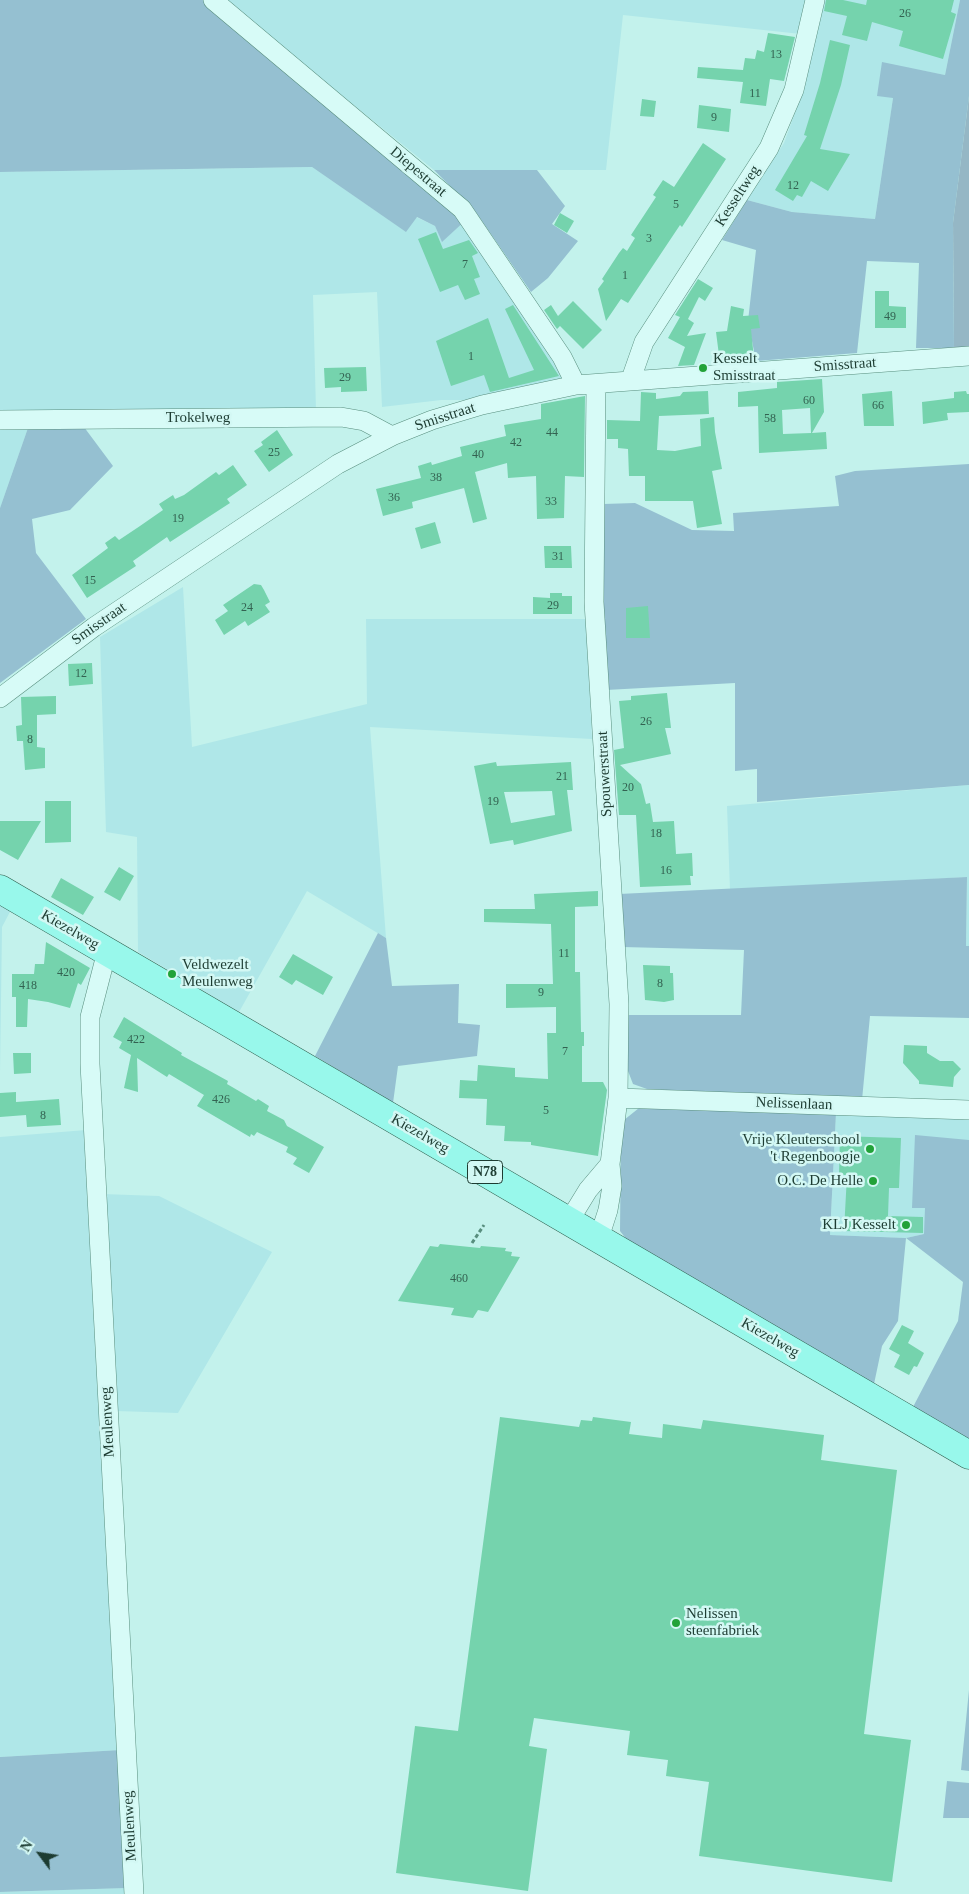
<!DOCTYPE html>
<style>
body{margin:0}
#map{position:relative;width:969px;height:1894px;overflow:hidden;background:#c3f2ec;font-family:Georgia,serif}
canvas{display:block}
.north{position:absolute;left:15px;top:1829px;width:50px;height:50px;-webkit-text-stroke:4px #d3f8f4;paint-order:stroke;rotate:301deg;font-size:14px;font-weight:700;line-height:20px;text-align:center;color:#1d3c32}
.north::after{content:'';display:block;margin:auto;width:18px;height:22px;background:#1d3c32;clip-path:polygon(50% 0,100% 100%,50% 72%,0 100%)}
</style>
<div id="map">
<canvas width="969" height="1894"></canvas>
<div class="north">N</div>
</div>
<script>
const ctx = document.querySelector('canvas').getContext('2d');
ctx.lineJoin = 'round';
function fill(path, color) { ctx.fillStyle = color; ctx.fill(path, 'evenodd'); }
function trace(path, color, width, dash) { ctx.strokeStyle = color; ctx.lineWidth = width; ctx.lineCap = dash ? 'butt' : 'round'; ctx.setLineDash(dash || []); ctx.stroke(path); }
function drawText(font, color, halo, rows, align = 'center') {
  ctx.font = font + ' Georgia,serif'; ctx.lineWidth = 5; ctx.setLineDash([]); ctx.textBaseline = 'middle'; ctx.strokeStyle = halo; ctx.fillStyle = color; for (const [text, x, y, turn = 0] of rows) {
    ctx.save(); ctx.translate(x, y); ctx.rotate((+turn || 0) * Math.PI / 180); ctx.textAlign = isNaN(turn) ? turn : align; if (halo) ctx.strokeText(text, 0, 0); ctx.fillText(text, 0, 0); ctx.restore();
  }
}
fill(new Path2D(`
 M 224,0 L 808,0 L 801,34 L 623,15 L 606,170 L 434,170 Z
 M 824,0 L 960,0 L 945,75 L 882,63 L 893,98 L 875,219 L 792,212 L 747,200 L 784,143 L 803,91 Z
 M 312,167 L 405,231 L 416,217 L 435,226 L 442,241 L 467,219 L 569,379 L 470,400 L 441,400 L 382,407 L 377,292 L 313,295 L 316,411 L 0,412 L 0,172 Z
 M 0,425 L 29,425 L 0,508 Z
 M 183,587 L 192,747 L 367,704 L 366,619 L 586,619 L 592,739 L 370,727 L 386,938 L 307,891 L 239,1012 L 138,952 L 137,837 L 106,832 L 100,637 Z
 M 969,785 L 969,946 L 966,946 L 967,877 L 730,890 L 727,806 Z
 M 0,901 L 12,908 L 2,927 L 0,1073 Z
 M 836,1113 L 969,1119 L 969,1235 L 924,1234 L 906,1238 L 830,1235 Z
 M 86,1130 L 120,1750 L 0,1757 L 0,1137 Z
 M 102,1194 L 159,1196 L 272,1252 L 178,1413 L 116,1411 Z
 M 127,1888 L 127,1894 L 0,1894 L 0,1892 Z`), '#afe7e8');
fill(new Path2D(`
 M 0,0 L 206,0 L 467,219 L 442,242 L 435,226 L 417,217 L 406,232 L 312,167 L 0,172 Z
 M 960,0 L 969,0 L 969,96 L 953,223 L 954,348 L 916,348 L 919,263 L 867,261 L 857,353 L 756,361 L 748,321 L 756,250 L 722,240 L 747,200 L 792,212 L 875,219 L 893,98 L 877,96 L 882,62 L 945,75 Z
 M 434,170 L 537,170 L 565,206 L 552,224 L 578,241 L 548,278 L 531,292 L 475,211 Z
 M 29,425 L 84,427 L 113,466 L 70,510 L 32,519 L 36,553 L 86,619 L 0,683 L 0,508 Z
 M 969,464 L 969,785 L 757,802 L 757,769 L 735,771 L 735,683 L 606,690 L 603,615 L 603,504 L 635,503 L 692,530 L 734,531 L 733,513 L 839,506 L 835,476 L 855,471 Z
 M 967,877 L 966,946 L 969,946 L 969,1018 L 870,1016 L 862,1100 L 647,1089 L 633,1084 L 628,1071 L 625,1015 L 741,1015 L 744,950 L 622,947 L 619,894 Z
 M 378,933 L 386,938 L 392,986 L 459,984 L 458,1023 L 480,1025 L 477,1056 L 398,1066 L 393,1103 L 315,1056 Z
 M 639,1108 L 836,1113 L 830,1235 L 906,1238 L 924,1234 L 925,1208 L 912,1208 L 915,1135 L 969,1140 L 969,1439 L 913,1407 L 958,1321 L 963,1282 L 906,1238 L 898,1321 L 882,1346 L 874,1384 L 627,1240 L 620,1231 L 621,1132 L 624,1120 Z
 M 969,1690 L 969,1771 L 961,1770 Z
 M 120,1750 L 127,1888 L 0,1892 L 0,1757 Z
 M 947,1781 L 969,1783 L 969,1818 L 943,1818 Z`), '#95c0d1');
fill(new Path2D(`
 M 969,96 L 969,347 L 954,348 L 953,223 Z`), '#95b7c5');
fill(new Path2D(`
 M 826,0 L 843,0 L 866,5 L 867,0 L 954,0 L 951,12 L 956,14 L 943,59 L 899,46 L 903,31 L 872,22 L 867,41 L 842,35 L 847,16 L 824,11 Z
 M 768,33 L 795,37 L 784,81 L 770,79 L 766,106 L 740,103 L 743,82 L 697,78 L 698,67 L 743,70 L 745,58 L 755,59 L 757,50 L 764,52 Z
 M 830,40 L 850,45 L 841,85 L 820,149 L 850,154 L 828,191 L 811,181 L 802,197 L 797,195 L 793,201 L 775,190 L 807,136 L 804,135 L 820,83 Z
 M 642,99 L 656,101 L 654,117 L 640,116 Z
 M 699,105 L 731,109 L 729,132 L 697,128 Z
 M 703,143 L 726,159 L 682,227 L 680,225 L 628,303 L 621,299 L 606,321 L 598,289 L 604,281 L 602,279 L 619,253 L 623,248 L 627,251 L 635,238 L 631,235 L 656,197 L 653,195 L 663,180 L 674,187 Z
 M 560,213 L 574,221 L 567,233 L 554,225 Z
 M 436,232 L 443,249 L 469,240 L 478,253 L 472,256 L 480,277 L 474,279 L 480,294 L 465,300 L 458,285 L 440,292 L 418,239 Z
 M 698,279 L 713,288 L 705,301 L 699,297 L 688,319 L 694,323 L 687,336 L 706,333 L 694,365 L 678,366 L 685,347 L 668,338 L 680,317 L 675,315 Z
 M 875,291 L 889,291 L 889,306 L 906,307 L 906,328 L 875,328 Z
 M 573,301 L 602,330 L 583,349 L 560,326 L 557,329 L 544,310 L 551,305 L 558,316 Z
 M 513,305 L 559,376 L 490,392 L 484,375 L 451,386 L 436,341 L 488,318 L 509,378 L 534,370 L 505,309 Z
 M 731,306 L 744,309 L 743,316 L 758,315 L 760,328 L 751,329 L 754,359 L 720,363 L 716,332 L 727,331 Z
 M 366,367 L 367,391 L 341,392 L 341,387 L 325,388 L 324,368 Z
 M 822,379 L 824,412 L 812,433 L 826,432 L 827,449 L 759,453 L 758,406 L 738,407 L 738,392 L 777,388 L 777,382 ZM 810,408 L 811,433 L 783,434 L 782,410 Z
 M 708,391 L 709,414 L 659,416 L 657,450 L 675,451 L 701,446 L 700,419 L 714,417 L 715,432 L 722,469 L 712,471 L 722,524 L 697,528 L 693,501 L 645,501 L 645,476 L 629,476 L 628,449 L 618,448 L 618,439 L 607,439 L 607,420 L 640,421 L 641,392 L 656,393 L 656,399 L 680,396 L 683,392 Z
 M 892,391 L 894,426 L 864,426 L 862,394 Z
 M 966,391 L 967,394 L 969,394 L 969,412 L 947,413 L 948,420 L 923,424 L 922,402 L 954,398 L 954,392 Z
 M 585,396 L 584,477 L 565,476 L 564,518 L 537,519 L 536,476 L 508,478 L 507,463 L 475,472 L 487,519 L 473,523 L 464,488 L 412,502 L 413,508 L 383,516 L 376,489 L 421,478 L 418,466 L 431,462 L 432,465 L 462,456 L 460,447 L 506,436 L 504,425 L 541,419 L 541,404 Z
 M 277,430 L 293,455 L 269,472 L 254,451 L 263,445 L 261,442 Z
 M 233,465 L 247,485 L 227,499 L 230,503 L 170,542 L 167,537 L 133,561 L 136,566 L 87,598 L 72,575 L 108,548 L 105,543 L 115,536 L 119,540 L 140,526 L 163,510 L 159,504 L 173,495 L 175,499 L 184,495 L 216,472 L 219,475 Z
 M 435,522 L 441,543 L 421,549 L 415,528 Z
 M 544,546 L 571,546 L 572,568 L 545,568 Z
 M 254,584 L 261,585 L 264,590 L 270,602 L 265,605 L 270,612 L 248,626 L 245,621 L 224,635 L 215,620 L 228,611 L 223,605 Z
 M 550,593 L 562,593 L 562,596 L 572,596 L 572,614 L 533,614 L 533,597 L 550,598 Z
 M 648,606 L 650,638 L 626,638 L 626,608 Z
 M 92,663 L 93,684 L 69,686 L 68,664 Z
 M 667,693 L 671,728 L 665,728 L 671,754 L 620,765 L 641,784 L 646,804 L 650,803 L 653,822 L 674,821 L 676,854 L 692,853 L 693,876 L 690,876 L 691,885 L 640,887 L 636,815 L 619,815 L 614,750 L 624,748 L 619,701 L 631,700 L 631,696 Z
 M 56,696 L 56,714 L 37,715 L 37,747 L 45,748 L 45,768 L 25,770 L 23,741 L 17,741 L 16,726 L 22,725 L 21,697 Z
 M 496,762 L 497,766 L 571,762 L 573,790 L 567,790 L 572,831 L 514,845 L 513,840 L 490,844 L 474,766 ZM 552,791 L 555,815 L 511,823 L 504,792 Z
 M 45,801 L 71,801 L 71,842 L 45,843 Z
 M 0,821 L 41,821 L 18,860 L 0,850 Z
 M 119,867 L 134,876 L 120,901 L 104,892 Z
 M 61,878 L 94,897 L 83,915 L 51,897 Z
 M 598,891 L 598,906 L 575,907 L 575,972 L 580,972 L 581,1032 L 584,1032 L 584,1046 L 582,1046 L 582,1082 L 603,1082 L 607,1090 L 598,1156 L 531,1145 L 531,1142 L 504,1141 L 505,1126 L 486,1125 L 487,1099 L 459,1098 L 460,1080 L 477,1081 L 478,1065 L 515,1068 L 515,1077 L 548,1079 L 547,1033 L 556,1033 L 556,1007 L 506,1008 L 506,984 L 553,984 L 551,924 L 484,922 L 484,909 L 535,909 L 534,894 Z
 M 46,942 L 90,968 L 81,985 L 78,983 L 70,1008 L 48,1002 L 28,999 L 27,1027 L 16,1027 L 16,997 L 12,997 L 12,974 L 34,974 L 35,964 L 44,964 Z
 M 293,954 L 333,977 L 323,995 L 296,980 L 292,985 L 279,977 Z
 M 643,965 L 670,966 L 670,973 L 673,973 L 674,1000 L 664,1002 L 645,1000 Z
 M 124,1017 L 182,1053 L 181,1055 L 228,1081 L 227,1084 L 256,1101 L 258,1099 L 269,1106 L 267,1111 L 284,1120 L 287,1126 L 324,1147 L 309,1173 L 293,1164 L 297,1158 L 286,1152 L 288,1147 L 257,1132 L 254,1136 L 251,1134 L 250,1137 L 197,1106 L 204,1095 L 169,1074 L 167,1077 L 137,1058 L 138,1092 L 124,1088 L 131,1055 L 119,1048 L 122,1042 L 113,1037 Z
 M 904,1045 L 927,1046 L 927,1053 L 940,1061 L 953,1061 L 961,1069 L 954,1077 L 953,1087 L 919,1084 L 919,1081 L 903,1063 Z
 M 13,1053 L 31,1053 L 31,1073 L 14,1074 Z
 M 16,1092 L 16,1102 L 59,1099 L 61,1125 L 27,1127 L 26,1115 L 0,1117 L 0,1093 Z
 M 840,1136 L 901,1138 L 899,1188 L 889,1188 L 888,1216 L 923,1217 L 923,1233 L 844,1231 L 847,1175 L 839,1175 Z
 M 440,1244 L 480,1248 L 481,1246 L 506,1248 L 505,1251 L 512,1252 L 511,1256 L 520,1257 L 488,1312 L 478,1310 L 473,1318 L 451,1315 L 454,1308 L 398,1301 L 430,1246 L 438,1247 Z
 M 902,1325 L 914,1331 L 908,1343 L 924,1353 L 917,1367 L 914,1366 L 909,1375 L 894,1367 L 900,1355 L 889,1349 Z
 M 500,1417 L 579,1427 L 581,1420 L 592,1421 L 593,1417 L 631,1422 L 629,1434 L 662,1438 L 663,1424 L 701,1429 L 703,1420 L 824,1435 L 821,1460 L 897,1470 L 864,1734 L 911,1740 L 892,1882 L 699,1856 L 709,1782 L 666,1776 L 668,1760 L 627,1755 L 630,1731 L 534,1718 L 529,1746 L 547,1749 L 528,1891 L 396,1873 L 415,1726 L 458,1731 Z`), '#75d3ad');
const minor = new Path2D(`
 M 213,0 L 462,209 L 562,357 L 576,385
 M 631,379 L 644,342 L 769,148 L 794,90 L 815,0
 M 596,384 L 594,602 L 619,1004 L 618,1098 L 610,1164 L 612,1186 L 608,1210 L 599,1238
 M 0,420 L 341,417 L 364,421 L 392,436
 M 0,698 L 94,627 L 338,464 L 392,436 L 432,420 L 482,405 L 576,385 L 969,356
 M 107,951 L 90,1017 L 90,1064 L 134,1894
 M 618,1098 L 969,1110
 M 569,1221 L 588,1190 L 610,1164`);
const primary = new Path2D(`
 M 0,889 L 969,1455`);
trace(minor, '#588e7e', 20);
trace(primary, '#2c5b4a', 29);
trace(new Path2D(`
 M 472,1243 L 484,1225`), '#588e7e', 3, [4, 2.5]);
trace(minor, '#d7fbf7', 19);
trace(primary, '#98f8eb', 28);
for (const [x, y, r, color] of [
 [703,368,5,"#22a238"],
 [172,974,5,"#22a238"],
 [870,1149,5,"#22a238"],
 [873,1181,5,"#22a238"],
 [906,1225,5,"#22a238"],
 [676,1623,5,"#22a238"]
]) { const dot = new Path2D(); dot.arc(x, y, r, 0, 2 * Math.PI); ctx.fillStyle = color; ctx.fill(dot); trace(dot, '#d3f8f4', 2); }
drawText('12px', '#336251', null, [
 ["26",905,14],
 ["13",776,55],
 ["11",755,94],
 ["9",714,118],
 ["12",793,186],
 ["5",676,205],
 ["3",649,239],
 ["7",465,265],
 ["1",625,276],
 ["49",890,317],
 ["1",471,357],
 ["29",345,378],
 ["60",809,401],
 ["66",878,406],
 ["58",770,419],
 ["44",552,433],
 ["42",516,443],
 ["25",274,453],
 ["40",478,455],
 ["38",436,478],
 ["36",394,498],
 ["33",551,502],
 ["19",178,519],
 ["31",558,557],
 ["15",90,581],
 ["29",553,606],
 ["24",247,608],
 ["12",81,674],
 ["26",646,722],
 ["8",30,740],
 ["21",562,777],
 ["20",628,788],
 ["19",493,802],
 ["18",656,834],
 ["16",666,871],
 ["11",564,954],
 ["420",66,973],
 ["8",660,984],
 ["418",28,986],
 ["9",541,993],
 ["422",136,1040],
 ["7",565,1052],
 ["426",221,1100],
 ["5",546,1111],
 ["8",43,1116],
 ["460",459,1279]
]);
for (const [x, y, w] of [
 [485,1172,35]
]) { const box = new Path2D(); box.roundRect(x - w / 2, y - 11.5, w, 23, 4); ctx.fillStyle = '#d3f8f4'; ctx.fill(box); trace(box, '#1d3c32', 1); }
drawText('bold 14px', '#1d3c32', null, [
 ["N78",485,1172]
]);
drawText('15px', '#1d3c32', '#d3f8f4', [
 ["Diepestraat",418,172,40],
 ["Kesseltweg",738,196,-57],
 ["Smisstraat",845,365,-4],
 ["Smisstraat",445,417,-18],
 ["Trokelweg",198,418],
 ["Smisstraat",99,624,-35],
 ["Spouwerstraat",605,774,-93],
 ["Kiezelweg",70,930,30],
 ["Nelissenlaan",794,1104,2],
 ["Kiezelweg",420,1134,30],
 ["Kiezelweg",770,1338,30],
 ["Meulenweg",108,1422,-93],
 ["Meulenweg",130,1826,-93]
]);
drawText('15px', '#1d3c32', '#d3f8f4', [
 ["Kesselt",713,359],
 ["Smisstraat",713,376],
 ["Veldwezelt",182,965],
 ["Meulenweg",182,982],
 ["Vrije Kleuterschool",860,1140,"right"],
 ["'t Regenboogje",860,1157,"right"],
 ["O.C. De Helle",863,1181,"right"],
 ["KLJ Kesselt",896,1225,"right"],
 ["Nelissen",686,1614],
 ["steenfabriek",686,1631]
], 'left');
</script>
